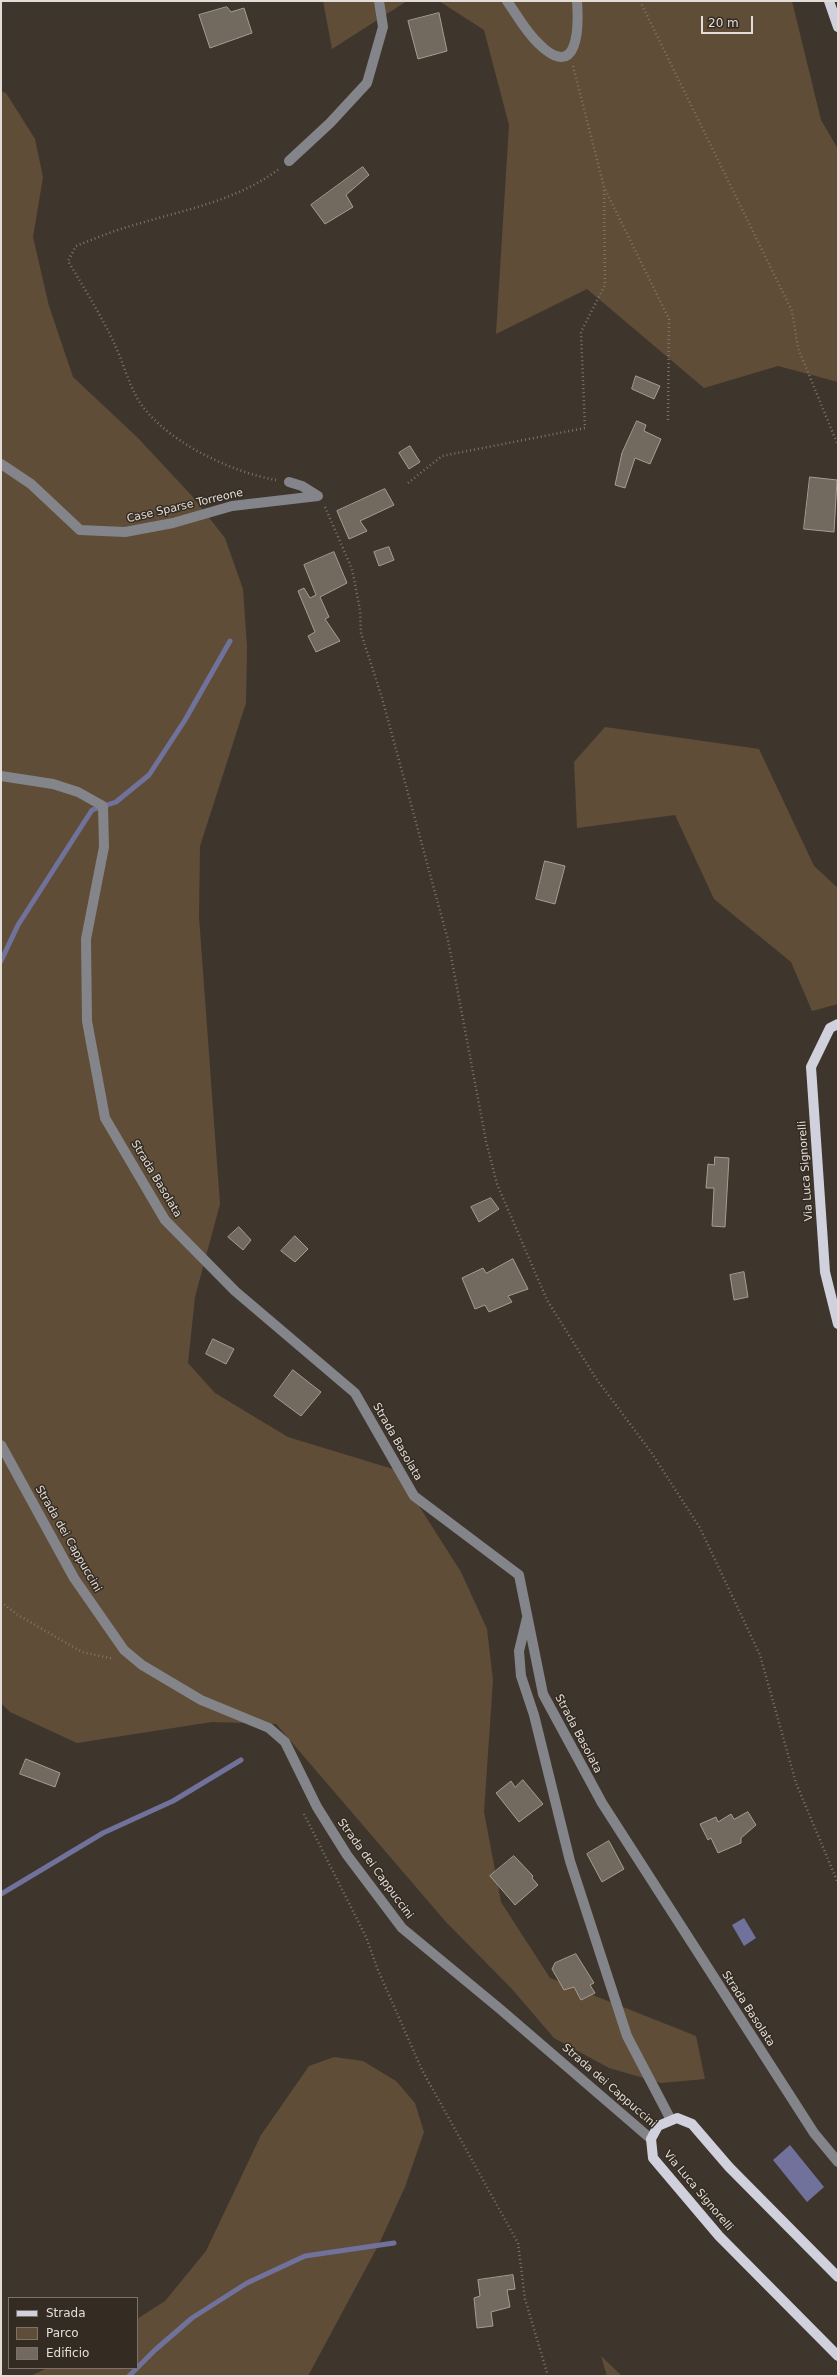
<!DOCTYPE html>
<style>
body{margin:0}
#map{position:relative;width:839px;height:2377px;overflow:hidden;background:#3e362d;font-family:"DejaVu Sans",sans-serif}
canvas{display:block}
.frame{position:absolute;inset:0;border:2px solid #e2ddd7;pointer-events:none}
.legend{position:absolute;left:8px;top:2297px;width:130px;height:72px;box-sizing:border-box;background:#342c23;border:1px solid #7a736b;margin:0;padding:5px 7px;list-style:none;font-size:12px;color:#e2ddd7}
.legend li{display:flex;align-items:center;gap:8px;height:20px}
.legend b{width:20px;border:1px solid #7a736b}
.scale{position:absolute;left:701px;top:16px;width:52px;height:18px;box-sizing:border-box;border:2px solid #e2ddd7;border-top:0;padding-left:5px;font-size:12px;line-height:14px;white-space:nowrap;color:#e2ddd7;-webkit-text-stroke:3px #342c23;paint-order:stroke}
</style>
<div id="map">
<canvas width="839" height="2377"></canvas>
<div class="frame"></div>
<ul class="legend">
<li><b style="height:5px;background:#d1d1dd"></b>Strada</li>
<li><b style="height:11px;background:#5f4d37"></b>Parco</li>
<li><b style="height:11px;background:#72695f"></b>Edificio</li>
</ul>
<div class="scale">20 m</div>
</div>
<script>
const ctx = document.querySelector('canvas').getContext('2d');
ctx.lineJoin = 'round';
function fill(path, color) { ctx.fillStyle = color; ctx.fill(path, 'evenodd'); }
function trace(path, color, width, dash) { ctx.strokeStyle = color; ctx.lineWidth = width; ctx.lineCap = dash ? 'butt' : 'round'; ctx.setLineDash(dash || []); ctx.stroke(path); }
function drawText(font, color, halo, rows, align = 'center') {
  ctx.font = font + ' "DejaVu Sans",sans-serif'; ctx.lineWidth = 3; ctx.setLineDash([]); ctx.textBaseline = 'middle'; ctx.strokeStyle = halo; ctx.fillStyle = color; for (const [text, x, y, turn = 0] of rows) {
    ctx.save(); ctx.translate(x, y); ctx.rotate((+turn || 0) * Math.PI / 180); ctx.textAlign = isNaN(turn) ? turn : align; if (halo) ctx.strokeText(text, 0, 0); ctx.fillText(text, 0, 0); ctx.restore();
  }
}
fill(new Path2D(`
 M 323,1 L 407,1 L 332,49 Z
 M 439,1 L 792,1 L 821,120 L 838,149 L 838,382 L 778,366 L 704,388 L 587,289 L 496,334 L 509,125 L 484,30 Z
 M 1,91 L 6,93 L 35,139 L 43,177 L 33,237 L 49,306 L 73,377 L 138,438 L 192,496 L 225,538 L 243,589 L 247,647 L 246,703 L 200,846 L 199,917 L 220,1204 L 195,1297 L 188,1363 L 215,1393 L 288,1437 L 396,1470 L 461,1572 L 487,1629 L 493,1680 L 484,1812 L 501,1902 L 550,1978 L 696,2036 L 705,2079 L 661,2083 L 609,2068 L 554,2038 L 511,1988 L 446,1922 L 276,1724 L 212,1722 L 77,1743 L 10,1712 L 1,1703 Z
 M 605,727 L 759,749 L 814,866 L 838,888 L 838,1004 L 812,1011 L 791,962 L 714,899 L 675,815 L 577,828 L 574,762 Z
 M 334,2057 L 363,2061 L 396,2081 L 415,2103 L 424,2132 L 405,2187 L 379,2244 L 308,2376 L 31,2376 L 47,2368 L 137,2368 L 137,2319 L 165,2301 L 206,2251 L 261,2135 L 309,2066 Z
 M 601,2356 L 622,2376 L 607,2376 Z`), '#5f4d37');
fill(new Path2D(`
 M 744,1918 L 756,1938 L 744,1946 L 732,1925 Z
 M 790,2145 L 824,2187 L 807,2202 L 773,2160 Z`), '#71729c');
trace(new Path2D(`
 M 1,961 L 18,925 L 92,810 L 116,802 L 149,775 L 185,720 L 230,641
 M 1,1894 L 103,1833 L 173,1801 L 241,1760
 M 137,2368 L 155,2350 L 192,2318 L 247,2283 L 305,2256 L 394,2243
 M 129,2376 L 137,2368`), '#71729c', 5);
const building = new Path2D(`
 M 227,7 L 231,12 L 244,8 L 252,33 L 210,48 L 199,15 Z
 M 439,13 L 447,51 L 418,59 L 408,21 Z
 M 363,167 L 369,175 L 346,195 L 353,207 L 325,224 L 311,205 Z
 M 636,376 L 660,386 L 654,399 L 632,389 Z
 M 637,421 L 646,425 L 644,431 L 661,439 L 650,464 L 635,458 L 625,488 L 615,485 L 622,453 Z
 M 410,446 L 420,462 L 409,469 L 399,453 Z
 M 810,477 L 837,480 L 834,532 L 804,529 Z
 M 385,489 L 394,505 L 360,521 L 367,531 L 349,539 L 337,511 Z
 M 389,547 L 394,560 L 379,566 L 374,552 Z
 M 334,552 L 347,583 L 320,597 L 329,617 L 325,619 L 340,641 L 316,652 L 308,636 L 315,632 L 298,591 L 304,588 L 310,598 L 316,595 L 304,565 Z
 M 545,861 L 565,866 L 555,904 L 536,899 Z
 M 715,1157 L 729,1158 L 725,1227 L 712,1226 L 714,1188 L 706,1188 L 708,1164 L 714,1165 Z
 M 491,1198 L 499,1209 L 479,1222 L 471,1207 Z
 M 239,1227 L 251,1240 L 243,1250 L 228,1237 Z
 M 295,1236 L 308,1249 L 295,1262 L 281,1251 Z
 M 513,1259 L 528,1289 L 508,1296 L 512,1302 L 489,1312 L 485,1305 L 475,1309 L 462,1278 L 483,1268 L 486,1273 Z
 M 744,1272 L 748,1297 L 734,1300 L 730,1275 Z
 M 213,1339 L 234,1349 L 226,1364 L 206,1354 Z
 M 293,1370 L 321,1392 L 301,1416 L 274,1396 Z
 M 26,1759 L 60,1773 L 55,1787 L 20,1774 Z
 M 523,1780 L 543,1804 L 519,1822 L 496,1793 L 511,1781 L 515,1787 Z
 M 748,1812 L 756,1825 L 741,1838 L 741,1843 L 718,1853 L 711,1838 L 708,1840 L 700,1824 L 716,1817 L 718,1822 L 731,1814 L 734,1819 Z
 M 609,1841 L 624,1869 L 602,1882 L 587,1854 Z
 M 514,1856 L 533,1876 L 532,1878 L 538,1885 L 515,1905 L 490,1876 Z
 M 576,1954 L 594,1983 L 590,1985 L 595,1993 L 581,2000 L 574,1987 L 564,1990 L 552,1969 L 555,1963 Z
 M 513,2275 L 515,2289 L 507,2290 L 510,2307 L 491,2312 L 493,2326 L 477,2328 L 474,2298 L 480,2296 L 478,2280 Z`);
fill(building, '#72695f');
trace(building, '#a69d92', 1);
trace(new Path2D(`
 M 640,1 L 792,311 L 798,348 L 837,443
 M 573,66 L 604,187 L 669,319 L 668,421
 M 276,480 C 230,472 157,438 135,394 C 127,378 122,360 114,343 C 101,315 84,288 68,261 L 76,246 C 94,239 112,231 131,226 C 182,210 235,202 279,169
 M 408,483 L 442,456 L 585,428 L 581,332 L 605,285 L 604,187
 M 325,507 L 352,569 L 360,610 L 361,633 L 382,698 L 448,940 L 486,1141 L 497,1184 L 547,1300 L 595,1377 L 651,1452 L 700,1528 L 760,1655 L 796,1783 L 838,1883
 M 1,1602 L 18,1615 L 82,1652 L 114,1659
 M 304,1814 L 366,1937 L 378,1970 L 422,2070 L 518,2243 L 525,2299 L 548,2376`), '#7c756e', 2.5, [1, 3]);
trace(new Path2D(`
 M 507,1 C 517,15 526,32 539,44 C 578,82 579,28 577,1
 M 289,161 L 330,123 L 367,83 L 383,27 L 379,1
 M 1,464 L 31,484 L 80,530 L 125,532 L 173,523 L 232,506 L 318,496 L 302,486 L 289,482
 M 1,776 L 53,784 L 78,792 L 103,806 L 104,847 L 86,939 L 87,1021 L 105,1118 L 165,1220 L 235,1291 L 355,1393 L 414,1496 L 519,1575 L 543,1694 L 602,1803 L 814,2133 L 838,2162
 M 1,1445 L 74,1578 L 124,1650 L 142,1665 L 201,1700 L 269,1728 L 285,1742 L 317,1807 L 347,1855 L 402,1928 L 500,2009 L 651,2139
 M 527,1618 L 519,1651 L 521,1676 L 534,1715 L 570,1861 L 627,2036 L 671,2120`), '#84858a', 10);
trace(new Path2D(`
 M 829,1 L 838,27
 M 838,1024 L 830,1028 L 811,1067 L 825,1272 L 838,1324
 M 838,2277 L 729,2167 L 692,2124 L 677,2118 L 658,2126 L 651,2139 L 653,2158 L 719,2236 L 838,2356`), '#d1d1dd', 10);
drawText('11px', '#e2ddd7', '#342c23', [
 ["Case Sparse Torreone",185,506,-13],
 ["Via Luca Signorelli",806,1171,-94],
 ["Strada Basolata",156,1179,59],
 ["Strada Basolata",397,1442,60],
 ["Strada dei Cappuccini",68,1539,60],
 ["Strada Basolata",578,1734,62],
 ["Strada dei Cappuccini",375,1869,54],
 ["Strada Basolata",748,2009,57],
 ["Strada dei Cappuccini",609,2086,41],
 ["Via Luca Signorelli",698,2191,50]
]);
</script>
